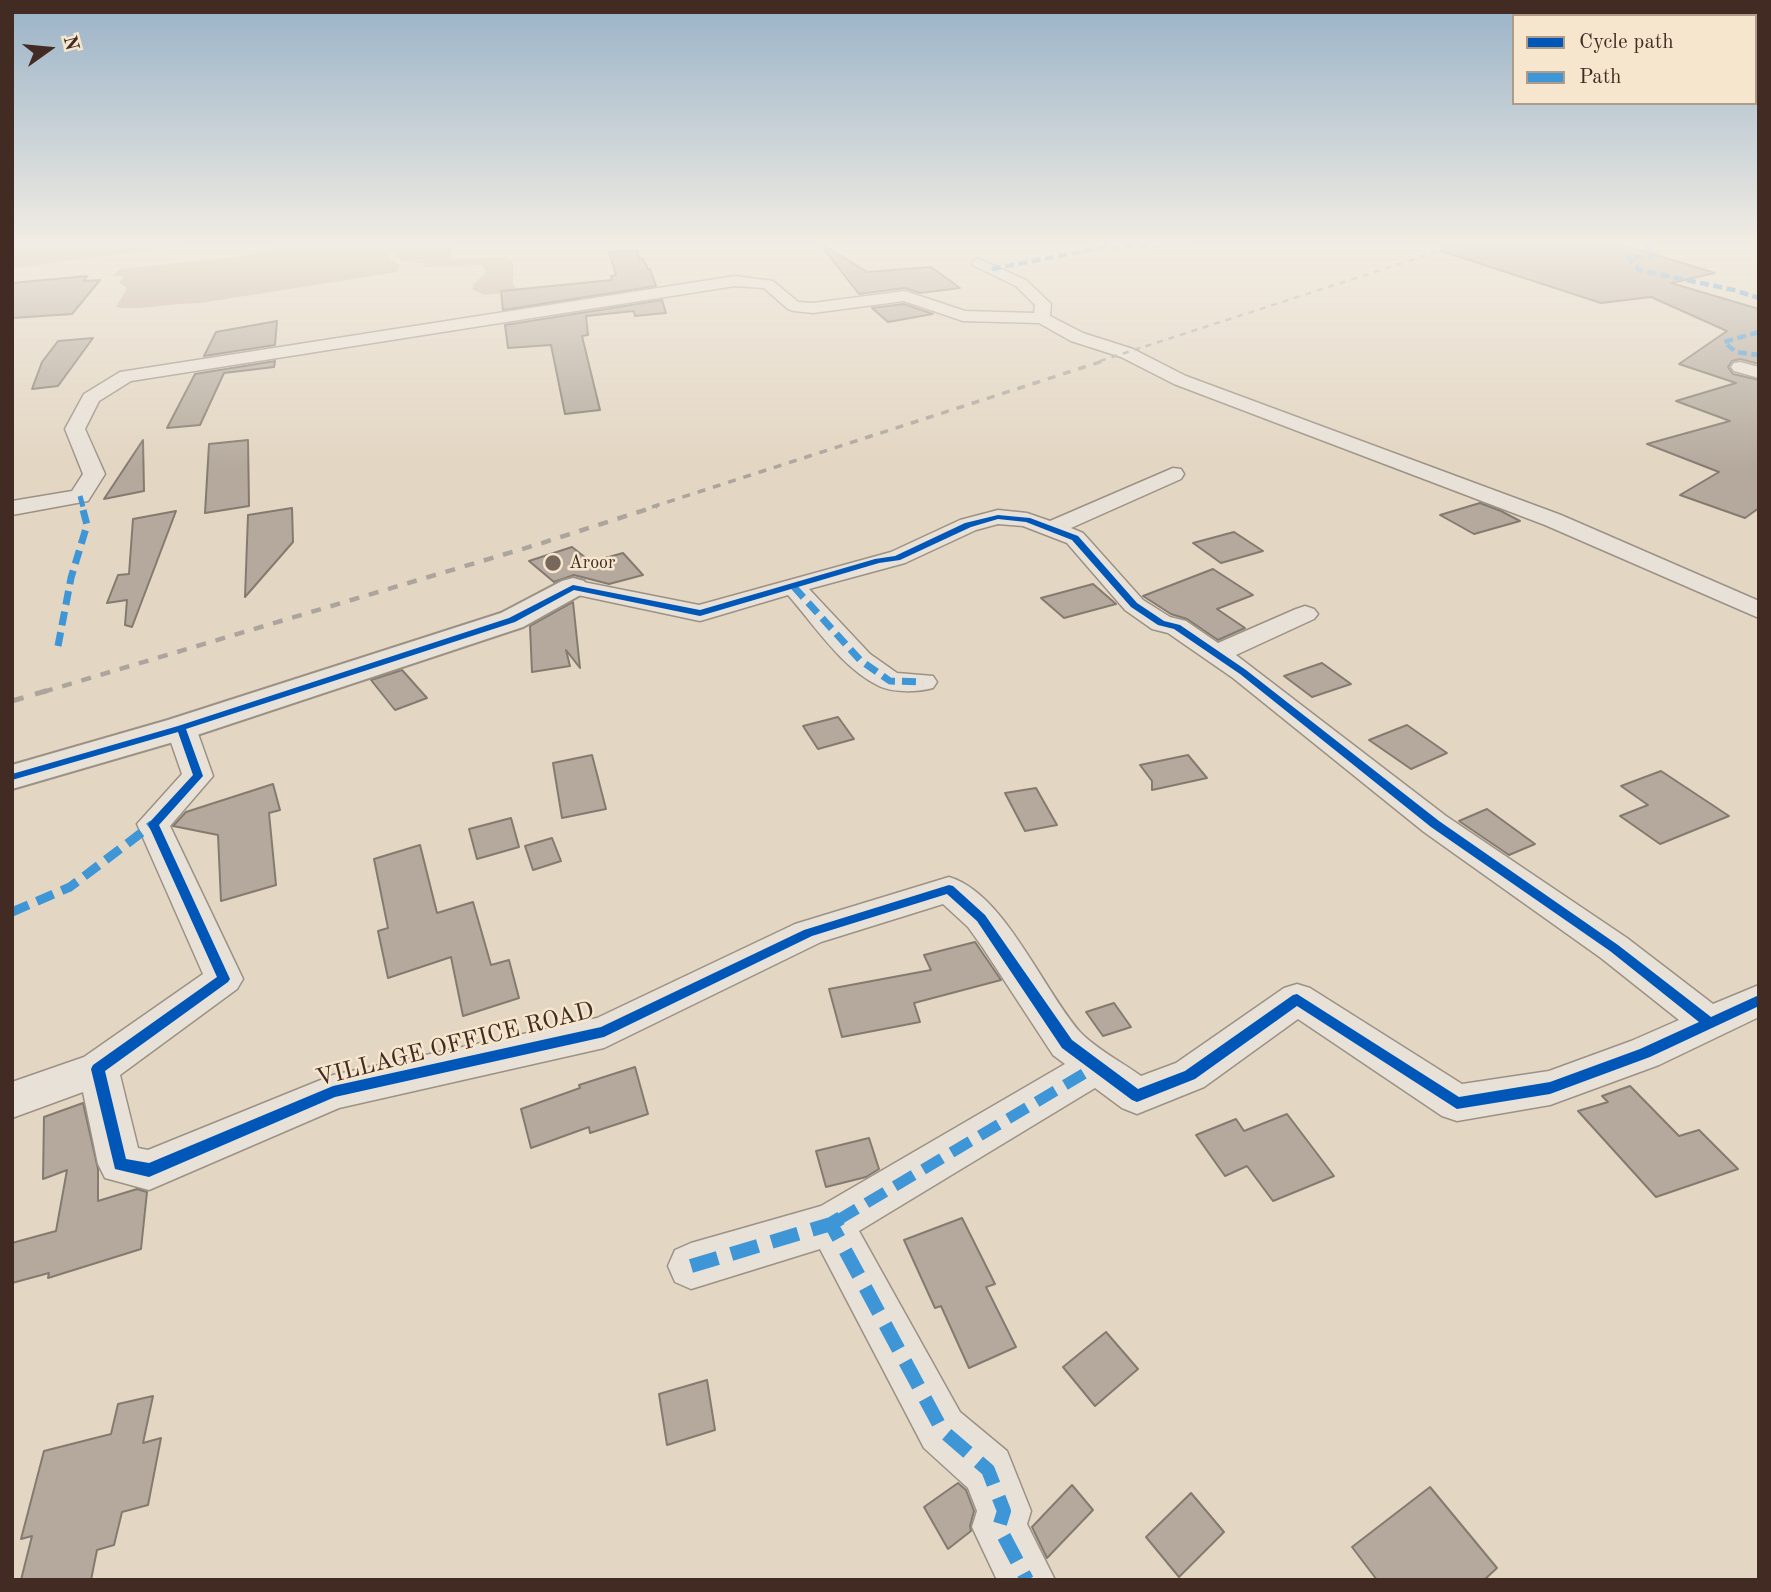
<!DOCTYPE html>
<style>
body{margin:0}
#map{position:relative;width:1771px;height:1592px;overflow:hidden;background:#e3d6c2;font-family:"Old Standard TT",serif}
canvas{display:block}
.frame{position:absolute;inset:0;border:14px solid #412b23;pointer-events:none}
.legend{position:absolute;left:1512px;top:14px;width:245px;height:91px;box-sizing:border-box;background:#f6e6ce;border:2px solid #ae9b8a;margin:0;padding:9px 12px;list-style:none;font-size:21px;color:#412b23}
.legend li{display:flex;align-items:center;gap:14px;height:35px}
.legend b{width:35px;border:2px solid #ae9b8a}
.north{position:absolute;left:14px;top:14px;width:70px;height:70px;-webkit-text-stroke:5px #f6e6ce;paint-order:stroke;rotate:75deg;font-size:19px;font-weight:700;line-height:28px;text-align:center;color:#412b23}
.north::after{content:'';display:block;margin:auto;width:24px;height:32px;background:#412b23;clip-path:polygon(50% 0,100% 100%,50% 72%,0 100%)}
</style>
<div id="map">
<canvas width="1771" height="1592"></canvas>
<div class="frame"></div>
<ul class="legend">
<li><b style="height:9px;background:#0057b8"></b>Cycle path</li>
<li><b style="height:9px;background:#3f96d6"></b>Path</li>
</ul>
<div class="north">N</div>
</div>
<script>
const ctx = document.querySelector('canvas').getContext('2d');
ctx.lineJoin = 'round';
function fill(path, color) { ctx.fillStyle = color; ctx.fill(path, 'evenodd'); }
function trace(path, color, width, dash) { ctx.strokeStyle = color; ctx.lineWidth = width; ctx.lineCap = dash ? 'butt' : 'round'; ctx.setLineDash(dash || []); ctx.stroke(path); }
function drawText(font, color, halo, rows, align = 'center') {
  ctx.font = font + ' "Old Standard TT",serif'; ctx.lineWidth = 5; ctx.setLineDash([]); ctx.textBaseline = 'middle'; ctx.strokeStyle = halo; ctx.fillStyle = color; for (const [text, x, y, turn = 0] of rows) {
    ctx.save(); ctx.translate(x, y); ctx.rotate((+turn || 0) * Math.PI / 180); ctx.textAlign = isNaN(turn) ? turn : align; if (halo) ctx.strokeText(text, 0, 0); ctx.fillText(text, 0, 0); ctx.restore();
  }
}
fill(new Path2D(`
 M 12,245 L 187,245 L 12,268 Z
 M 271,245 L 375,245 L 388,252 L 390,259 L 400,265 L 398,272 L 200,303 C 175,303 136,311 116,307 L 127,288 L 119,283 L 123,276 L 112,276 L 120,269 L 244,256 L 275,249 Z
 M 387,245 L 451,245 L 451,259 L 508,257 L 513,264 L 513,283 L 522,298 L 502,293 L 485,295 L 473,290 L 473,285 L 486,272 L 481,265 L 421,267 L 426,264 L 401,261 Z`), '#c3af96');
const building = new Path2D(`
 M 1442,245 L 1623,245 L 1715,273 L 1671,283 L 1759,309 L 1759,364 L 1740,359 L 1732,361 L 1728,367 L 1733,374 L 1759,380 L 1759,508 L 1745,518 L 1680,495 L 1719,472 L 1647,444 L 1730,421 L 1676,401 L 1736,383 L 1679,364 L 1727,331 L 1651,297 L 1601,303 L 1441,251 Z
 M 825,246 L 867,272 L 931,267 L 960,288 L 920,293 L 905,288 L 859,294 L 823,248 Z
 M 637,250 L 640,259 L 643,259 L 648,269 L 650,269 L 656,286 L 503,310 L 501,291 L 612,280 L 611,276 L 616,275 L 609,252 Z
 M 87,276 L 84,281 L 100,280 L 72,314 L 12,318 L 12,283 Z
 M 662,300 L 666,313 L 635,316 L 634,311 L 586,316 L 588,335 L 582,336 L 600,410 L 565,414 L 551,345 L 508,348 L 505,325 Z
 M 904,304 L 933,314 L 888,322 L 872,308 Z
 M 277,321 L 275,345 L 204,356 L 216,332 Z
 M 93,338 L 58,386 L 32,389 L 42,362 L 58,341 Z
 M 275,361 L 274,367 L 224,373 L 200,425 L 167,428 L 195,374 Z
 M 143,440 L 144,491 L 104,499 Z
 M 248,440 L 249,506 L 205,513 L 209,444 Z
 M 1480,503 L 1501,511 L 1520,521 L 1474,534 L 1440,515 Z
 M 292,508 L 293,542 L 245,597 L 248,515 Z
 M 176,511 L 132,627 L 125,625 L 127,600 L 107,603 L 118,575 L 129,574 L 133,519 Z
 M 1234,532 L 1263,551 L 1221,563 L 1193,543 Z
 M 572,547 L 591,562 L 623,553 L 643,575 L 609,584 L 574,575 L 554,582 L 529,561 Z
 M 1213,569 L 1253,595 L 1217,609 L 1245,628 L 1218,640 L 1187,619 L 1171,614 L 1143,596 Z
 M 1093,584 L 1116,604 L 1064,618 L 1041,598 Z
 M 573,602 L 580,668 L 566,650 L 570,666 L 532,672 L 530,626 Z
 M 1322,663 L 1351,684 L 1312,697 L 1284,676 Z
 M 402,670 L 427,698 L 395,710 L 371,680 Z
 M 838,717 L 854,739 L 818,749 L 803,726 Z
 M 1407,725 L 1447,753 L 1411,769 L 1369,740 Z
 M 592,755 L 606,809 L 562,818 L 553,763 Z
 M 1188,755 L 1207,778 L 1152,790 L 1152,781 L 1140,765 Z
 M 1661,771 L 1729,816 L 1660,844 L 1620,816 L 1648,805 L 1621,786 Z
 M 273,784 L 280,810 L 269,813 L 276,885 L 221,901 L 218,835 L 173,826 L 186,812 Z
 M 1036,788 L 1057,825 L 1025,831 L 1005,793 Z
 M 1487,809 L 1535,844 L 1509,855 L 1459,821 Z
 M 511,818 L 519,847 L 477,859 L 469,829 Z
 M 552,838 L 561,861 L 533,870 L 525,846 Z
 M 420,845 L 437,913 L 473,902 L 491,965 L 509,960 L 519,998 L 463,1016 L 451,957 L 388,978 L 378,931 L 388,928 L 374,859 Z
 M 975,942 L 1001,980 L 914,1003 L 920,1022 L 842,1037 L 829,989 L 931,970 L 924,955 Z
 M 1114,1003 L 1131,1027 L 1103,1036 L 1086,1012 Z
 M 635,1067 L 648,1114 L 590,1133 L 589,1127 L 531,1148 L 521,1109 L 580,1088 L 579,1085 Z
 M 1630,1086 L 1679,1136 L 1699,1130 L 1738,1169 L 1656,1197 L 1578,1111 L 1608,1102 L 1602,1096 Z
 M 83,1103 L 98,1169 L 98,1201 L 137,1189 L 147,1192 L 141,1249 L 48,1278 L 49,1273 L 12,1283 L 12,1243 L 56,1231 L 67,1170 L 43,1179 L 44,1117 Z
 M 1287,1114 L 1334,1176 L 1273,1201 L 1247,1166 L 1225,1176 L 1196,1135 L 1236,1119 L 1244,1131 Z
 M 869,1138 L 879,1169 L 866,1177 L 826,1187 L 816,1151 Z
 M 962,1218 L 995,1284 L 986,1287 L 1016,1347 L 969,1368 L 941,1306 L 935,1308 L 904,1240 Z
 M 1106,1332 L 1138,1369 L 1095,1406 L 1063,1367 Z
 M 707,1380 L 715,1430 L 667,1445 L 659,1394 Z
 M 153,1396 L 143,1443 L 161,1438 L 148,1505 L 122,1512 L 114,1545 L 97,1550 L 91,1580 L 21,1580 L 32,1536 L 21,1539 L 44,1451 L 111,1434 L 118,1404 Z
 M 958,1483 L 966,1490 L 974,1511 L 970,1526 L 971,1531 L 948,1549 L 924,1507 Z
 M 1072,1485 L 1093,1510 L 1047,1558 L 1032,1527 Z
 M 1430,1487 L 1497,1568 L 1484,1580 L 1377,1580 L 1352,1547 Z
 M 1191,1493 L 1224,1532 L 1179,1577 L 1146,1537 Z`);
fill(building, '#b4a99c');
trace(building, '#847b70', 2);
const minor = new Path2D(`
 M 979,259 L 1026,280 L 1051,304 L 1050,316 L 1083,333 L 1133,349 L 1186,376 L 1561,515 L 1759,601 L 1759,618 L 1545,525 L 1174,384 L 1121,357 L 1071,341 L 1039,323 L 963,321 L 904,301 L 813,313 L 794,311 L 788,309 L 764,288 L 735,286 L 131,381 L 99,401 L 85,429 L 105,474 L 88,501 L 12,515 L 12,501 L 72,491 L 83,474 L 65,429 L 84,394 L 120,372 L 735,276 L 773,281 L 798,302 L 813,303 L 905,291 L 965,311 L 1034,313 L 1035,305 L 1016,286 L 974,266 L 972,263 L 974,260 Z
 M 1740,362 L 1759,367 L 1759,378 L 1734,371 L 1731,367 L 1734,363 Z
 M 1173,468 L 1181,469 L 1184,474 L 1181,479 L 1071,528 L 1083,533 L 1143,600 L 1170,617 L 1186,621 L 1218,643 L 1296,609 L 1305,606 L 1314,609 L 1318,614 L 1314,619 L 1236,655 L 1446,816 L 1627,938 L 1713,1004 L 1759,985 L 1759,1017 L 1659,1065 L 1550,1105 L 1457,1121 L 1442,1116 L 1298,1019 L 1204,1087 L 1137,1114 L 1122,1108 L 1095,1088 L 859,1231 L 960,1412 L 1007,1451 L 1031,1511 L 1027,1524 L 1055,1580 L 997,1580 L 972,1527 L 977,1511 L 968,1488 L 924,1448 L 820,1249 L 691,1289 L 675,1282 L 668,1266 L 675,1250 L 691,1243 L 821,1206 L 1065,1064 L 1053,1055 L 983,948 L 968,927 L 943,904 L 821,942 L 604,1048 L 339,1108 L 149,1190 L 105,1178 L 98,1164 L 83,1092 L 12,1118 L 12,1082 L 84,1057 L 203,974 L 137,824 L 182,774 L 166,728 L 171,722 L 181,719 L 191,722 L 196,728 L 213,776 L 170,826 L 243,979 L 237,989 L 120,1075 L 138,1148 L 148,1150 L 333,1075 L 597,1018 L 795,924 L 949,877 C 1004,893 1043,990 1080,1032 C 1096,1049 1122,1062 1141,1076 L 1176,1063 L 1284,988 L 1297,984 L 1310,988 L 1462,1084 L 1549,1071 L 1631,1041 L 1679,1020 L 1601,958 L 1424,832 L 1233,678 L 1168,633 L 1152,629 L 1125,610 L 1067,543 L 1023,526 L 998,524 L 976,530 L 905,563 L 809,589 L 870,654 L 897,673 L 933,676 L 937,682 L 933,688 C 918,692 893,693 879,686 C 842,668 815,626 788,595 L 700,621 L 573,594 L 564,592 L 561,587 L 564,582 L 573,580 L 699,605 L 891,552 L 960,520 L 998,510 L 1027,513 L 1050,521 Z`);
const tertiary = new Path2D(`
 M 573,578 L 584,581 L 588,587 L 584,593 L 523,627 L 194,736 L 12,789 L 12,765 L 168,720 L 501,613 L 562,581 Z`);
trace(minor, '#9c9185', 3);
trace(tertiary, '#9c9185', 4);
fill(minor, '#e8e1d7');
fill(tertiary, '#e8e1d7');
trace(new Path2D(`
 M 1100,361 L 1458,245`), '#aca59d', 2.5, [6, 6]);
trace(new Path2D(`
 M 652,507 L 1106,360`), '#aca59d', 3.5, [8, 8]);
trace(new Path2D(`
 M 43,692 L 539,544 L 657,506`), '#aca59d', 4.5, [10, 10]);
trace(new Path2D(`
 M 12,701 L 49,690`), '#aca59d', 5, [12, 12]);
trace(new Path2D(`
 M 1644,245 L 1655,253 L 1650,257 L 1628,257 L 1639,270 L 1734,290 L 1759,298
 M 992,269 L 1104,247 L 1185,245
 M 1759,332 L 1724,342 L 1736,352 L 1759,355`), '#3f96d6', 4.5, [9, 4.5]);
trace(new Path2D(`
 M 80,496 L 83,507`), '#3f96d6', 5, [11, 5]);
trace(new Path2D(`
 M 794,587 L 860,660 L 890,681 L 923,682
 M 58,646 L 71,578 L 87,525 L 82,506`), '#3f96d6', 7, [14, 7]);
trace(new Path2D(`
 M 12,912 L 70,887 L 153,824`), '#3f96d6', 9, [18, 9]);
trace(new Path2D(`
 M 838,1220 L 1097,1066`), '#3f96d6', 11, [22, 11]);
trace(new Path2D(`
 M 841,1218 L 831,1224 L 942,1430 L 988,1470 L 1004,1511 L 999,1527 L 1027,1580
 M 691,1266 L 831,1224`), '#3f96d6', 14, [28, 14]);
fill(new Path2D(`
 M 998,515 L 1030,518 L 1078,536 L 1137,603 L 1164,621 L 1180,625 L 1246,670 L 1439,821 L 1618,945 L 1711,1017 L 1759,995 L 1759,1006 L 1650,1057 L 1550,1094 L 1457,1109 L 1297,1006 L 1195,1079 L 1137,1102 L 1132,1100 L 1062,1048 L 977,921 L 947,894 L 812,936 L 604,1037 L 335,1097 L 149,1177 L 115,1169 L 91,1069 L 93,1065 L 217,977 L 148,824 L 193,775 L 178,732 L 12,780 L 12,774 L 178,726 L 509,618 L 573,585 L 700,610 L 875,559 L 895,556 L 965,523 ZM 998,519 L 1026,522 L 1072,540 L 1131,607 L 1158,625 L 1174,629 L 1240,674 L 1431,827 L 1610,951 L 1699,1022 L 1640,1049 L 1550,1082 L 1459,1097 L 1297,994 L 1293,995 L 1185,1071 L 1138,1089 L 1072,1040 L 985,915 L 953,886 L 949,885 L 804,930 L 601,1027 L 333,1086 L 149,1163 L 126,1159 L 105,1071 L 228,982 L 230,979 L 159,825 L 203,776 L 186,729 L 515,622 L 574,590 L 700,616 L 879,563 L 900,560 L 971,527 Z`), '#0057b8');
const sky = ctx.createLinearGradient(0, 0, 0, 468);
sky.addColorStop(0, '#99b2c7');
sky.addColorStop(0.52, '#f2ede4');
sky.addColorStop(1, '#f2ede400');
ctx.fillStyle = sky;
ctx.fillRect(0, 0, 1771, 468);
for (const [x, y, r, color] of [
 [553,563,9,"#7a675b"]
]) { const dot = new Path2D(); dot.arc(x, y, r, 0, 2 * Math.PI); ctx.fillStyle = color; ctx.fill(dot); trace(dot, '#f6e6ce', 2.5); }
drawText('18px', '#412b23', '#f6e6ce', [
 ["Aroor",569,563]
], 'left');
drawText('24px', '#412b23', '#f6e6ce', [
 ["VILLAGE OFFICE ROAD",455,1045,-14]
]);
</script>
